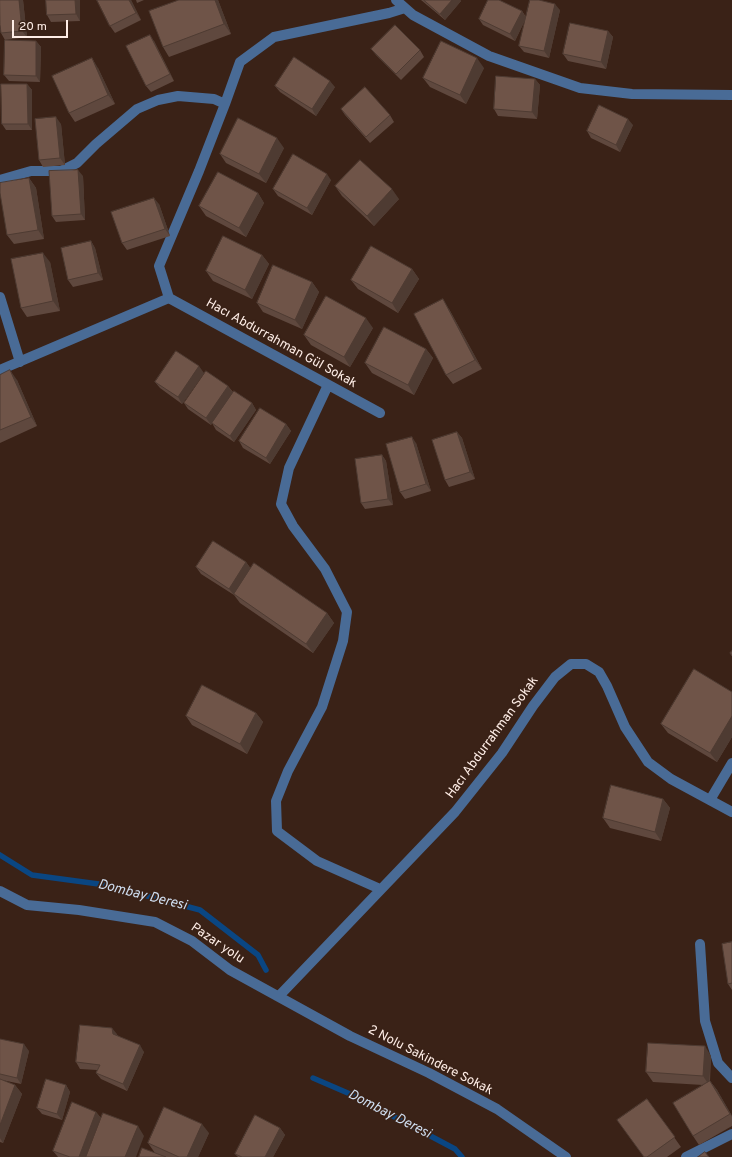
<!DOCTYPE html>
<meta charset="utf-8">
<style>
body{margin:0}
#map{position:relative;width:732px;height:1157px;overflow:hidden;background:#3a2217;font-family:Overpass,sans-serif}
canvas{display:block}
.scale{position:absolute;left:12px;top:20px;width:56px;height:18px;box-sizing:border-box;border:2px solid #feede6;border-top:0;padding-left:5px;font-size:12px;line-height:14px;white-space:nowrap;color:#feede6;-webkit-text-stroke:3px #3a2217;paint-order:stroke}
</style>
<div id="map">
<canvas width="732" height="1157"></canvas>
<div class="scale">20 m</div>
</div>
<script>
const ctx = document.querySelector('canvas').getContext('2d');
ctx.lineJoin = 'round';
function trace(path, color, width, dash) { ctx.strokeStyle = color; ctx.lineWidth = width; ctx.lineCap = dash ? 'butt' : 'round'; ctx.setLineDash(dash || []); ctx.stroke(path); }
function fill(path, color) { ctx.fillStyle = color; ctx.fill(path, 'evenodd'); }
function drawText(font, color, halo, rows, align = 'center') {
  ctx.font = font + ' Overpass,sans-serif'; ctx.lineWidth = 3.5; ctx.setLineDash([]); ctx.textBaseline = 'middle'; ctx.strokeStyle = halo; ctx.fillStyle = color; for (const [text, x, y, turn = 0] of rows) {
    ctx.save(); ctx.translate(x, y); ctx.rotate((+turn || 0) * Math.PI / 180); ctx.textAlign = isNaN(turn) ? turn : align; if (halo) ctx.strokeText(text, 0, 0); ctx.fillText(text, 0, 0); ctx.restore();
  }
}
trace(new Path2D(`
 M 0,855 L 32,875 L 106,885 L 200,910 L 258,955 L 266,970
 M 313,1078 L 357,1097 L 455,1149 L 462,1157`), '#0a4682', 5.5);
trace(new Path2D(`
 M 396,0 L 413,15 L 489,56 L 580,88 L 632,94 L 732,95
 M 0,180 L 31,171 L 61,171 L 77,163 L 96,144 L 137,109 L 158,100 L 178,96 L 214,99 L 225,104
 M 0,297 L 20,362
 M 169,298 L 159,266 L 199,171 L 225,104 L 240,62 L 274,37 L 389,13 L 405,8
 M 0,370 L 169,298 L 380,413
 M 328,385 L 289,468 L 281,504 L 293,526 L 325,569 L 347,612 L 343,641 L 322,707 L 288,771 L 276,801 L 277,831 L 317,861 L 380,889
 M 710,800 L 732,763
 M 0,891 L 27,905 L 79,910 L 155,922 L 192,941 L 230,970 L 350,1036 L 429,1073 L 497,1109 L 566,1157
 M 700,944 L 705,1021 L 718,1063 L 732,1078
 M 279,996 L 455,812 L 502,753 L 533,706 L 555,677 L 571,664 L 586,664 L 599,672 L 607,686 L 625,727 L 648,762 L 671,779 L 732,812
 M 686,1157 L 732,1134`), '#496b96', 10);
fill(new Path2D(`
 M 23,0 L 27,37 L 5,40 L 1,33 Z
 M 46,0 L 80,0 L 80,21 L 51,22 L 47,15 Z
 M 131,0 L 141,20 L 115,33 L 110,26 Z
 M 136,0 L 144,0 L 137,3 Z
 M 218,0 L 231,34 L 169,57 L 163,47 Z
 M 421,0 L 460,0 L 461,1 L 445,20 Z
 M 560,10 L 549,58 L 524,52 L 519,46 L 525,20 L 515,41 L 483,25 L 479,19 L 522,11 L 526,17 Z
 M 608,31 L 613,37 L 606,69 L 568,61 L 563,54 Z
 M 36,41 L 41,47 L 40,82 L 9,81 L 4,75 Z
 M 154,41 L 174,81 L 151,92 L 146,86 Z
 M 371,49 L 420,50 L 424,57 L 401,80 L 376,55 Z
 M 98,68 L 115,104 L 75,122 L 69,113 Z
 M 484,68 L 466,104 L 430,87 L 423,78 Z
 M 535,79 L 540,85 L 537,119 L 498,116 L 494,109 Z
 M 27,84 L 32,90 L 32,130 L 6,130 L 2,124 Z
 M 275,86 L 335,87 L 316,116 L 280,92 Z
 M 341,109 L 390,115 L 394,122 L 370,143 L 345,115 Z
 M 61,124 L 65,165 L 43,167 L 39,160 Z
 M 633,125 L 620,152 L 591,138 L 587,131 Z
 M 284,148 L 266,183 L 226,163 L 220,154 Z
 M 83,176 L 85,220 L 56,222 L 52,216 Z
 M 29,178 L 36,188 L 44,239 L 14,244 L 7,235 Z
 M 331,180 L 312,215 L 278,196 L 273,189 Z
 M 335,186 L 399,199 L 374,226 L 342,196 Z
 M 258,193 L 264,203 L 246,237 L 206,216 L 199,206 Z
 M 159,204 L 170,236 L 127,250 L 122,243 Z
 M 91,241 L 95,248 L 103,280 L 73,287 L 68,280 Z
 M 262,255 L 269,264 L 252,299 L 213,281 L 206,271 Z
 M 50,262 L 60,311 L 27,317 L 21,308 Z
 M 412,269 L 419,279 L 398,313 L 358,289 L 351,280 Z
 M 312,282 L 319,292 L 302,329 L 263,312 L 257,303 Z
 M 449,309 L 482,369 L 453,384 L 446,375 Z
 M 373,328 L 350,367 L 311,345 L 304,335 Z
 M 426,349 L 433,358 L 414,395 L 372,373 L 365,363 Z
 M 204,373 L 182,404 L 160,388 L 155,382 Z
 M 0,375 L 17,380 L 37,426 L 0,443 Z
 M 228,386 L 233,392 L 252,403 L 256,410 L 234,442 L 216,430 L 212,423 L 211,425 L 188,409 L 184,403 Z
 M 286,424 L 291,431 L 270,464 L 243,448 L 239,441 Z
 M 457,432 L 462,438 L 475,479 L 449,487 L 445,480 Z
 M 416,443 L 431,491 L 405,499 L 400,492 Z
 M 382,455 L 386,461 L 393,505 L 365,509 L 361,503 Z
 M 246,562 L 251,569 L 327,613 L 334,623 L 313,653 L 240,603 L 234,595 L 201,574 L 196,567 Z
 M 732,692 L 732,737 L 717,762 L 668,733 L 661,724 Z
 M 256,713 L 263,722 L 247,754 L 192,725 L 186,716 Z
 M 663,799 L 670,808 L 661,841 L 610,828 L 603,818 Z
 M 732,983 L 732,990 L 728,984 Z
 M 117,1034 L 117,1035 L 144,1052 L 127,1091 L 101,1079 L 96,1073 L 97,1070 L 80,1069 L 76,1062 Z
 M 0,1039 L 29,1051 L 21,1084 L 2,1080 L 15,1085 L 22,1094 L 3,1143 L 0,1142 Z
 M 711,1056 L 710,1081 L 717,1090 L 732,1116 L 732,1126 L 699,1145 L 693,1136 L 703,1085 L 653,1082 L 646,1072 Z
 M 66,1085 L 70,1092 L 62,1120 L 42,1114 L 37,1108 Z
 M 647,1099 L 681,1147 L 667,1157 L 644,1157 Z
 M 96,1112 L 101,1118 L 86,1157 L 58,1157 L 53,1151 Z
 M 280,1128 L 285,1135 L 273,1157 L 238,1157 L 235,1154 Z
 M 209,1133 L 198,1157 L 139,1157 L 155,1153 L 148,1143 Z`), '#5f483e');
fill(new Path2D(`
 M 19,0 L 23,0 L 27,37 L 22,31 Z
 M 75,0 L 80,0 L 80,21 L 76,14 Z
 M 129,0 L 131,0 L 141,20 L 136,13 Z
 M 215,0 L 218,0 L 231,34 L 224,24 Z
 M 452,0 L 460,0 L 461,1 L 445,20 L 440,14 Z
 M 555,4 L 560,10 L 549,58 L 544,51 Z
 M 522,11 L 526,18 L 515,41 L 510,34 Z
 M 608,31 L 613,37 L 606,69 L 601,62 Z
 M 150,35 L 154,41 L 174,81 L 170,74 Z
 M 36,41 L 41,47 L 40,82 L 36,76 Z
 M 92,58 L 98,68 L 115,104 L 108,95 Z
 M 477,58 L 484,68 L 466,104 L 460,95 Z
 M 535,79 L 540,85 L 537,119 L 532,112 Z
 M 330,81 L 335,87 L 316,116 L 312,109 Z
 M 27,84 L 32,90 L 32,130 L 28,124 Z
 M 56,117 L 61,124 L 65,165 L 60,158 Z
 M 628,119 L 633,125 L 620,152 L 616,145 Z
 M 277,138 L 284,148 L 266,183 L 259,174 Z
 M 78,170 L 83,176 L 85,220 L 81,214 Z
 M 327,174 L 331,180 L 312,215 L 307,208 Z
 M 29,178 L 36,188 L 44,239 L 38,230 Z
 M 392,189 L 399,199 L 374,226 L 367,216 Z
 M 258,193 L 264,203 L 246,237 L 239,228 Z
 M 154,198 L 159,204 L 170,236 L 165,229 Z
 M 91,241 L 95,248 L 103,280 L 98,273 Z
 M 43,253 L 50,262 L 60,311 L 53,301 Z
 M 262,255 L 269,264 L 252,299 L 245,290 Z
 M 412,269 L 419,279 L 398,313 L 392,303 Z
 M 312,282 L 319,292 L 302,329 L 295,320 Z
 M 443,299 L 449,309 L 482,369 L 475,360 Z
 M 366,318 L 373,328 L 350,367 L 344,357 Z
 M 426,349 L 433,358 L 414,395 L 408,385 Z
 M 199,366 L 204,373 L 182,404 L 178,397 Z
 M 10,370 L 17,380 L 37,426 L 31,417 Z
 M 228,386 L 233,393 L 211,425 L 206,418 Z
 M 252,403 L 256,410 L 234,442 L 230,436 Z
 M 286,424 L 291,431 L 270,464 L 266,458 Z
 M 457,432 L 462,438 L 475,479 L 470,472 Z
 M 412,437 L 416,443 L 431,491 L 426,484 Z
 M 382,455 L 386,461 L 393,505 L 388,499 Z
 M 246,562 L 251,569 L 234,595 L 229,589 Z
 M 327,613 L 334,623 L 313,653 L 306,644 Z
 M 256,713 L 263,722 L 247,754 L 240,744 Z
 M 732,716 L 732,737 L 717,762 L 710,753 Z
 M 663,799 L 670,808 L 661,841 L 655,832 Z
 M 112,1028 L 117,1034 L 118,1040 L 113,1034 Z
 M 24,1044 L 29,1051 L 21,1084 L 17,1078 Z
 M 140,1045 L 144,1052 L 127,1091 L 123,1084 Z
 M 705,1046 L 711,1056 L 709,1085 L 703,1076 Z
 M 710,1081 L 717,1090 L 732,1116 L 732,1117 Z
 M 15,1085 L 22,1094 L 3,1143 L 0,1138 L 0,1125 Z
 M 66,1085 L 70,1092 L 62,1120 L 57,1114 Z
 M 96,1112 L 101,1118 L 86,1157 L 79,1157 Z
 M 202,1124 L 209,1133 L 198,1157 L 187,1157 Z
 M 138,1126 L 144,1136 L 136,1157 L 125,1157 Z
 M 280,1128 L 285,1135 L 273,1157 L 265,1157 Z`), '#4e3b32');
const building = new Path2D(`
 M 0,0 L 19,0 L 22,31 L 1,33 L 0,25 Z
 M 46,0 L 75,0 L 76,14 L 47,15 Z
 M 97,0 L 129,0 L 136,13 L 110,26 Z
 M 179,0 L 215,0 L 224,24 L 163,47 L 149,11 Z
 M 424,0 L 452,0 L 440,14 Z
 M 488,0 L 499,0 L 522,11 L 510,34 L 479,19 Z
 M 530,0 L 539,0 L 555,4 L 544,51 L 519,46 Z
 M 570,23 L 608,31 L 601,62 L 563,54 Z
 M 395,25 L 420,50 L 396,74 L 371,49 Z
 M 150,35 L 170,74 L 146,86 L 126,46 Z
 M 5,40 L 36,41 L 36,76 L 4,75 Z
 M 441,41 L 477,58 L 460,95 L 423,78 Z
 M 294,57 L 330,81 L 312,109 L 275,86 Z
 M 92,58 L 108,95 L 69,113 L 52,76 Z
 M 496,76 L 535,79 L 532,112 L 494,109 Z
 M 1,84 L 27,84 L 28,124 L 2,124 Z
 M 365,87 L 390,115 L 366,137 L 341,109 Z
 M 599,105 L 628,119 L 616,145 L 587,131 Z
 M 56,117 L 60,158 L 39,160 L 35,119 Z
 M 238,118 L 277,138 L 259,174 L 220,154 Z
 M 293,154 L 327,174 L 307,208 L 273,189 Z
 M 360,160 L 392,189 L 367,216 L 335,186 Z
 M 78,170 L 81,214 L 52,216 L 49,171 Z
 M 218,172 L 258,193 L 239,228 L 199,206 Z
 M 29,178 L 38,230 L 7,235 L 0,193 L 0,183 Z
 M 154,198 L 165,229 L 122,243 L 111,212 Z
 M 223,236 L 262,255 L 245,290 L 206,271 Z
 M 91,241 L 98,273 L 68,280 L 61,248 Z
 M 371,246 L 412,269 L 392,303 L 351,280 Z
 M 43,253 L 53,301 L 21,308 L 11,259 Z
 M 273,265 L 312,282 L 295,320 L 257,303 Z
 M 326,296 L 366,318 L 344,357 L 304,335 Z
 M 443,299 L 475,360 L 446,375 L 414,314 Z
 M 384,327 L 426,349 L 408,385 L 365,363 Z
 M 176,351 L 199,366 L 178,397 L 155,382 Z
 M 10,370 L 31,417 L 0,430 L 0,375 Z
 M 206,371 L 228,386 L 206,418 L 184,403 Z
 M 234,391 L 252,403 L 230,436 L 212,423 Z
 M 260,408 L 286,424 L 266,458 L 239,441 Z
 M 457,432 L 470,472 L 445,480 L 432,440 Z
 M 412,437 L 426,484 L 400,492 L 386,444 Z
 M 382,455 L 388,499 L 361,503 L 355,459 Z
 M 213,541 L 246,562 L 229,589 L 196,567 Z
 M 254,563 L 327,613 L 306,644 L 234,594 Z
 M 732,651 L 732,656 L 730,653 Z
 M 694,669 L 732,692 L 732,716 L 710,753 L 661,724 Z
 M 202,685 L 256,713 L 240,744 L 186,716 Z
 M 611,785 L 663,799 L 655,832 L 603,818 Z
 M 732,942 L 732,983 L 728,984 L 722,944 Z
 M 80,1025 L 112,1028 L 113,1034 L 140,1045 L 123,1084 L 96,1073 L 100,1065 L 76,1062 Z
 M 0,1039 L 24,1044 L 17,1078 L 0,1074 Z
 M 648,1043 L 705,1046 L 703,1076 L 646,1072 Z
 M 0,1079 L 15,1085 L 0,1125 Z
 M 46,1079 L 66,1085 L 57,1114 L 37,1108 Z
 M 710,1081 L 730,1114 L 693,1136 L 673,1103 Z
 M 647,1099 L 675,1137 L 647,1157 L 644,1157 L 617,1120 Z
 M 72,1102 L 96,1112 L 79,1157 L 70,1157 L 53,1151 Z
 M 164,1107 L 202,1124 L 187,1157 L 179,1157 L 148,1143 Z
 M 103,1113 L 138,1126 L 125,1157 L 86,1157 Z
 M 255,1115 L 280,1128 L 265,1157 L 242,1157 L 235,1154 Z
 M 142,1148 L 166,1157 L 139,1157 Z
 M 705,1152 L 709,1157 L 698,1157 Z`);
fill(building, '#6f5448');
trace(building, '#4e3b32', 1);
drawText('13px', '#feede6', '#3a2217', [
 ["Hacı Abdurrahman Gül Sokak",281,344,29],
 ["Hacı Abdurrahman Sokak",493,738,-54],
 ["Pazar yolu",217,944,34],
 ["2 Nolu Sakindere Sokak",430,1061,27]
]);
drawText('italic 14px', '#cfddef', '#3a2217', [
 ["Dombay Deresi",142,896,14],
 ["Dombay Deresi",389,1115,27]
]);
</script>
